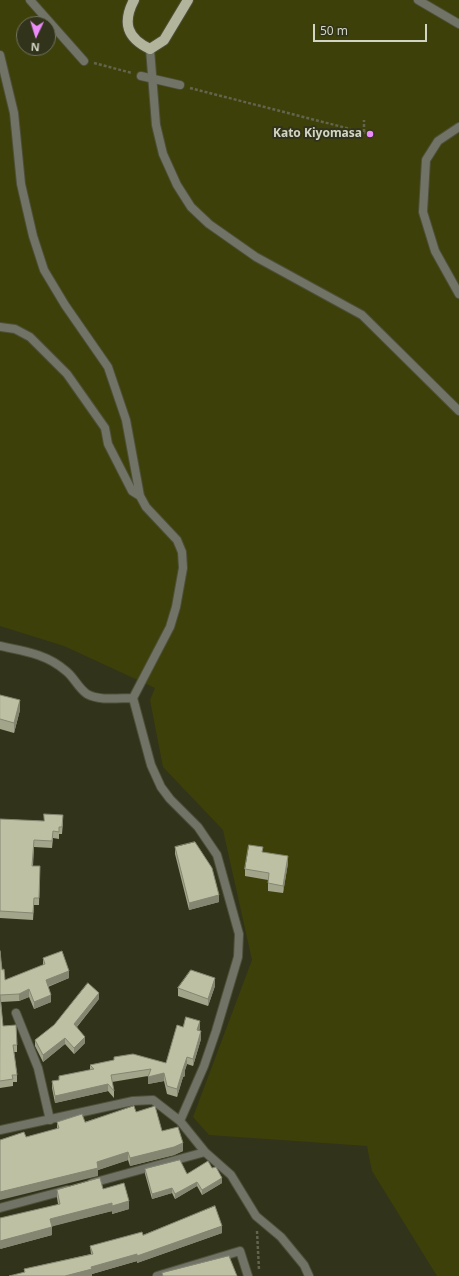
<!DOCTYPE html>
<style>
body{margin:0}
#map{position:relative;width:459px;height:1276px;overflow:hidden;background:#31331a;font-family:"Noto Sans",sans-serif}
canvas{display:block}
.north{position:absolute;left:16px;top:16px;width:40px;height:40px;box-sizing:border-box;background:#31331a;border:1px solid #71735e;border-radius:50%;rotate:184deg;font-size:11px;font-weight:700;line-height:16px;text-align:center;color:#d2d4c4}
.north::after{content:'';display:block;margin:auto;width:14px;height:18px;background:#ec8cfb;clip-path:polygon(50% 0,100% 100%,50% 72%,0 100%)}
.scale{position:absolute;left:313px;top:24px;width:114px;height:18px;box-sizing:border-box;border:2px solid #d2d4c4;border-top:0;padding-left:5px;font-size:12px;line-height:14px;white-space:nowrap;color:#d2d4c4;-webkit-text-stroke:3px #31331a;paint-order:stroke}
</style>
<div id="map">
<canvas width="459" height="1276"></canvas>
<div class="north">N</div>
<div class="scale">50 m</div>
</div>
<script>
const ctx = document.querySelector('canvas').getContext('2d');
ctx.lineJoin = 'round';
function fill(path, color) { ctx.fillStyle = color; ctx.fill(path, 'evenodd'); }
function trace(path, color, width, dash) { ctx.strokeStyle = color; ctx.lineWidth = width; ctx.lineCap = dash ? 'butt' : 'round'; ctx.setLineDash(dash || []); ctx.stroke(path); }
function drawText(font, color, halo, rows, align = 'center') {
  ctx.font = font + ' "Noto Sans",sans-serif'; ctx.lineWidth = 4; ctx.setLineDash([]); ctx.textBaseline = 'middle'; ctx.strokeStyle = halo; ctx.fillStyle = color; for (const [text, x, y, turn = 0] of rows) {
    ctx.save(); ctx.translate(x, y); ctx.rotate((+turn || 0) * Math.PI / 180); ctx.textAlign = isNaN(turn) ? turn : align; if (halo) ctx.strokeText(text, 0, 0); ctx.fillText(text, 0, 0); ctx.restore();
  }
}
fill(new Path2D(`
 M 0,0 L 459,0 L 459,1276 L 437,1276 L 372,1171 L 367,1146 L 209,1135 L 193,1117 L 252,960 L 223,830 L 163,767 L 150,700 L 155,688 L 64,646 L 0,626 ZM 24,24 L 48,24 L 48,48 L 24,48 Z`), '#3e4009');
const service = new Path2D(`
 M 141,76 L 180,85`);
const pedestrian = new Path2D(`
 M 30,0 L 84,61`);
const minor = new Path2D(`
 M 418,0 L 459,24
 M 150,49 L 156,125 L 163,154 L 177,185 L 191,207 L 209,224 L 256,257 L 362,315 L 459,411
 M 0,55 L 14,113 L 21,184 L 33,236 L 44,270 L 65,305 L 108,367 L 126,420 L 140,496 L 146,507 L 177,540 L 182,552 L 183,568 L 176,607 L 170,627 L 133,698 L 151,765 L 161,787 L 170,799 L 198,827 L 217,855 L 239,934 L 238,957 L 216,1031 L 204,1066 L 180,1121
 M 459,127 L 438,141 L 426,160 L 423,212 L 435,251 L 459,294
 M 0,327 L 15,329 L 30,337 L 67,374 L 105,428 L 108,444 L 132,491 L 140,496
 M 0,646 C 24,651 47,654 66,671 C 74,677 78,688 87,694 C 99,701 119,698 133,698
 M 16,1013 L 38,1068 L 50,1120
 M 0,1130 L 133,1101 L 153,1100 L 180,1121 L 205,1152 L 231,1175 L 256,1216 L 281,1237 L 304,1265 L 309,1276
 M 92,1183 L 205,1152
 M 0,1208 L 67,1190
 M 157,1276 L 240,1251 L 248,1276`);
const primary = new Path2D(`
 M 134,0 C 122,23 127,38 150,49 L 164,40 L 188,0`);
trace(service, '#4e5039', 10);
trace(pedestrian, '#4e5039', 10);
trace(minor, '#4e5039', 10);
trace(primary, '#4e5039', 12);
trace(new Path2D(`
 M 94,63 L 132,73
 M 190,88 L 370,134
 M 364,132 L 364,120
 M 257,1231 L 259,1270`), '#62644e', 2.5, [3, 2]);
trace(service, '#727367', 8);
trace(pedestrian, '#727367', 8);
trace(minor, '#727367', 8);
trace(primary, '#b2b59b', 10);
fill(new Path2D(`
 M 0,695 L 20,710 L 14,733 L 0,729 Z
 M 0,819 L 63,822 L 62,834 L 59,834 L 59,839 L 53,838 L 52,848 L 34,847 L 33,866 L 40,866 L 39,905 L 34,905 L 33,920 L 0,918 Z
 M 175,847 L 219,902 L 189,910 L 175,854 Z
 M 263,852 L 288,863 L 283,893 L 268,891 L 268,880 L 245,876 L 245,869 Z
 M 0,951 L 2,970 L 5,980 L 43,965 L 43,958 L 69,978 L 48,987 L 51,1002 L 34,1009 L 29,997 L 19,1001 L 1,1002 L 3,1026 L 17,1045 L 17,1052 L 14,1052 L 17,1075 L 17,1082 L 13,1082 L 13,1086 L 0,1088 Z
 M 215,986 L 208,1006 L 178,996 L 178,988 Z
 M 99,999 L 77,1027 L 85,1043 L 74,1054 L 65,1044 L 43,1062 L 35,1046 L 35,1040 Z
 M 183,1027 L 200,1028 L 199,1031 L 201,1039 L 193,1066 L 187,1064 L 185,1070 L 185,1076 L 183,1077 L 177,1097 L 167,1094 L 164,1081 L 148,1084 L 148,1076 L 112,1082 L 114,1091 L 114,1098 L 108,1091 L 55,1103 L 52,1088 L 52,1081 L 59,1080 L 59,1076 L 90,1070 L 90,1065 L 114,1060 L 114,1057 L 166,1063 Z
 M 136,1112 L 162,1131 L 183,1151 L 174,1155 L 130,1166 L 128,1160 L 98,1170 L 98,1176 L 26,1137 L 57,1129 L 57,1122 L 85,1122 Z
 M 212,1168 L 222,1183 L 202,1195 L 197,1186 L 175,1199 L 172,1193 L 152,1199 L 145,1174 L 145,1169 L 187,1174 Z
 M 103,1189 L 129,1209 L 112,1214 L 112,1211 L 52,1226 L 52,1235 L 0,1249 L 58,1204 L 57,1198 L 57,1190 Z
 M 222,1233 L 137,1263 L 137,1261 L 92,1274 L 92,1276 L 24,1272 L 24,1269 L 91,1254 L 90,1246 L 143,1235 Z`), '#a3a58b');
fill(new Path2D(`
 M 20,700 L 20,710 L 14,733 L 14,723 Z
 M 288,856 L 288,863 L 283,893 L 283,886 Z
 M 219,895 L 219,902 L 189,910 L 189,903 Z
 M 69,971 L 69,978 L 46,987 L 46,980 Z
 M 215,978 L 215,986 L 208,1006 L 208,999 Z
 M 29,989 L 29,997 L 19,1001 L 19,994 Z
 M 99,993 L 99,999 L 74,1030 L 74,1024 Z
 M 51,995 L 51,1002 L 34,1009 L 34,1002 Z
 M 200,1021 L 200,1028 L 197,1037 L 197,1030 Z
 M 201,1031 L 201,1039 L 193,1066 L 193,1059 Z
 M 85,1037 L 85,1043 L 74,1054 L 74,1048 Z
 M 65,1038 L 65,1044 L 43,1062 L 43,1055 Z
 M 187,1057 L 187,1064 L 185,1070 L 185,1076 L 183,1077 L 177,1097 L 177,1089 Z
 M 164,1073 L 164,1081 L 148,1084 L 148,1077 Z
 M 108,1084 L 108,1091 L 55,1103 L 55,1096 Z
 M 183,1143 L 183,1151 L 174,1155 L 130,1166 L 130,1158 Z
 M 128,1152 L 128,1160 L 98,1170 L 98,1176 L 0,1200 L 0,1192 Z
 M 222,1178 L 222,1183 L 202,1195 L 202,1190 Z
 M 197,1182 L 197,1186 L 175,1199 L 175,1194 Z
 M 172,1188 L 172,1193 L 152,1199 L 152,1194 Z
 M 129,1201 L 129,1209 L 112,1214 L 112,1206 Z
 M 112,1203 L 112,1211 L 50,1227 L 50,1219 Z
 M 222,1226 L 222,1233 L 137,1263 L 137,1256 Z
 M 52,1227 L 52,1235 L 0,1249 L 0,1241 Z
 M 137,1254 L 137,1261 L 92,1274 L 92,1276 L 65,1276 L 91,1267 Z`), '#848671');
const building = new Path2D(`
 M 0,695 L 20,700 L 14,723 L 0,719 Z
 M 44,814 L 63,815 L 62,827 L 59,827 L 59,832 L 53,831 L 52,841 L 34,840 L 32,866 L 40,866 L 39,898 L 34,898 L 33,913 L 0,911 L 0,819 L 44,821 Z
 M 195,842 L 212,868 L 219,895 L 189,903 L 175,847 Z
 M 249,845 L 263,847 L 262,852 L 288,856 L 283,886 L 268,883 L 269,873 L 245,869 Z
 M 0,951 L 2,970 L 4,969 L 5,980 L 45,964 L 43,958 L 62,951 L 69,971 L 46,980 L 51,995 L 34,1002 L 29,989 L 19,994 L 0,995 L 3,1026 L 16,1025 L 17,1045 L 13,1045 L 17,1075 L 12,1075 L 13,1079 L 0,1081 Z
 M 191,970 L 215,978 L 208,999 L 178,988 Z
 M 88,983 L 99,993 L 74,1024 L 85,1037 L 74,1048 L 65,1038 L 43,1055 L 35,1040 L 54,1025 Z
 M 186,1017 L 200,1021 L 197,1030 L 201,1031 L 193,1059 L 187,1057 L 183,1069 L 185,1069 L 183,1069 L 177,1089 L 167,1086 L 164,1073 L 148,1077 L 151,1069 L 111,1075 L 114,1091 L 108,1084 L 55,1096 L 52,1081 L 59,1080 L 59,1076 L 94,1069 L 90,1065 L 114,1060 L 114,1057 L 133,1054 L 166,1063 L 177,1025 L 183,1027 Z
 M 134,1106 L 136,1112 L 155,1106 L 162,1131 L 178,1127 L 183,1143 L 174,1147 L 130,1158 L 128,1152 L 97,1162 L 98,1168 L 0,1192 L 0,1140 L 24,1132 L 26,1137 L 59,1128 L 57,1122 L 82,1114 L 85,1122 Z
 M 180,1160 L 187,1174 L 208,1161 L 212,1168 L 216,1167 L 222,1178 L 202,1190 L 197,1182 L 175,1194 L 172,1188 L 152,1194 L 145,1169 Z
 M 100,1178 L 103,1189 L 124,1183 L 129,1201 L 112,1206 L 112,1203 L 50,1219 L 52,1227 L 0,1241 L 0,1218 L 60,1204 L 57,1190 Z
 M 215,1206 L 222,1226 L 137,1256 L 137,1254 L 91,1267 L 92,1269 L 65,1276 L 9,1276 L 25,1272 L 24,1269 L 93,1254 L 90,1246 L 142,1232 L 143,1235 Z
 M 229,1256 L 237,1276 L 162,1276 L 163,1276 L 162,1273 Z`);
fill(building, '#bdc0a2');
trace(building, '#848671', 1);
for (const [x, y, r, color] of [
 [370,134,4,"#ec8cfb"]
]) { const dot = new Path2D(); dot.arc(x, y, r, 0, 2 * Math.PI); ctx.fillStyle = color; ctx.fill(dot); trace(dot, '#31331a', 1.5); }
drawText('bold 12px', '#d2d4c4', '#31331a', [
 ["Kato Kiyomasa",362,134]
], 'right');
</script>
